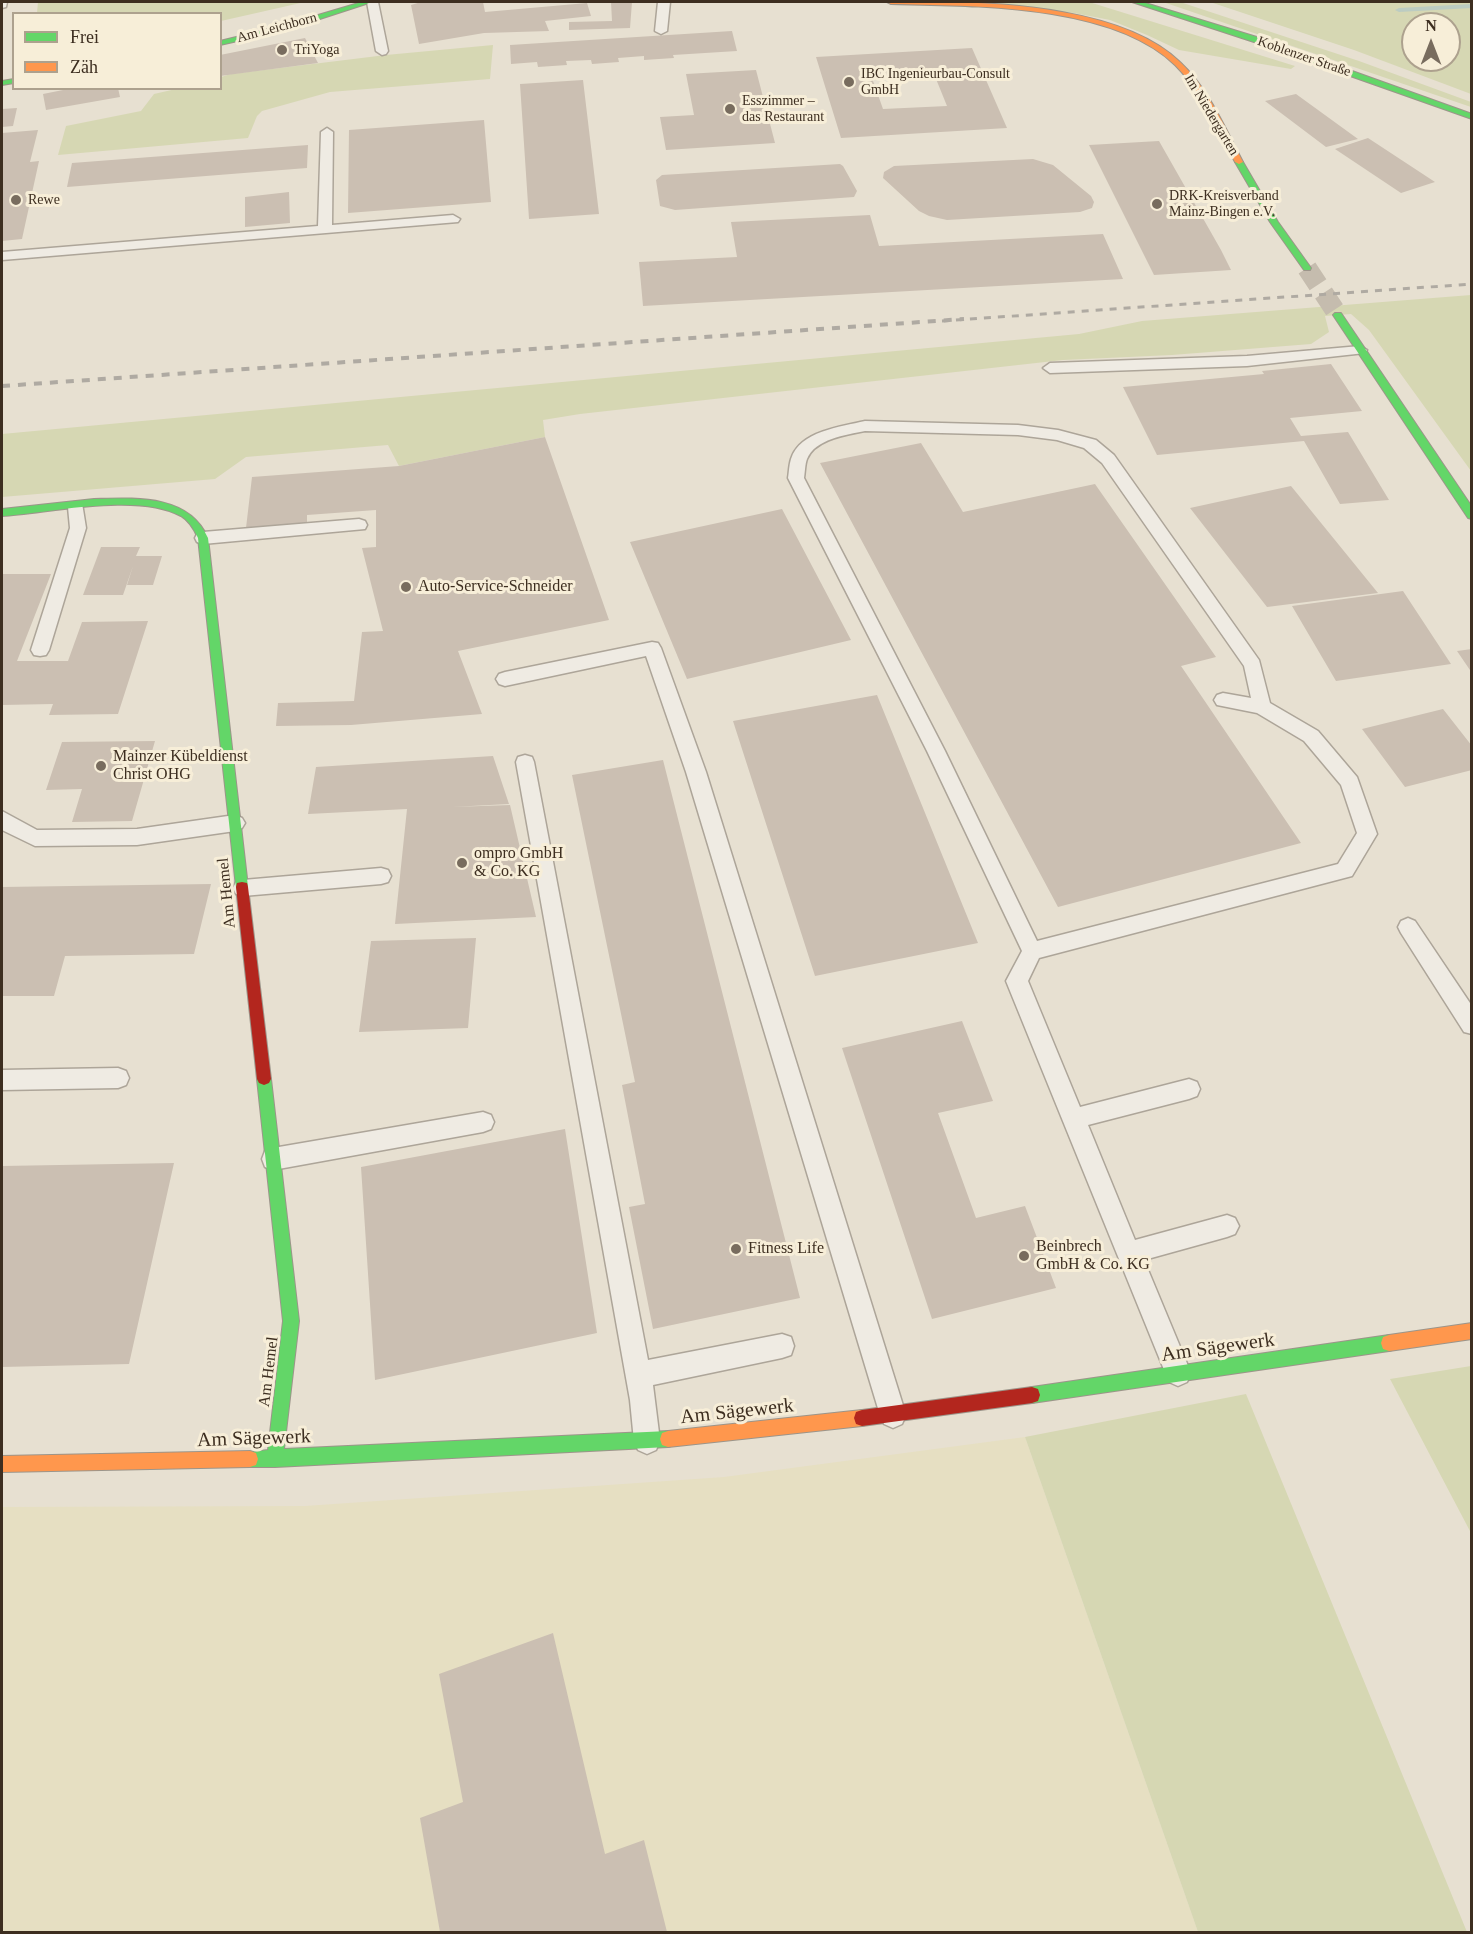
<!DOCTYPE html>
<meta charset="utf-8">
<style>
body{margin:0}
#map{position:relative;width:1473px;height:1934px;overflow:hidden;background:#e7e0d1;font-family:Georgia,serif}
canvas{display:block}
.frame{position:absolute;inset:0;border:3px solid #3d2e20;pointer-events:none}
.legend{position:absolute;left:12px;top:12px;width:210px;height:78px;box-sizing:border-box;background:#f7eed8;border:2px solid #ada18e;margin:0;padding:8px 10px;list-style:none;font-size:18px;color:#3d2e20}
.legend li{display:flex;align-items:center;gap:12px;height:30px}
.legend b{width:30px;border:2px solid #ada18e}
.north{position:absolute;left:1401px;top:12px;width:60px;height:60px;box-sizing:border-box;background:#f7eed8;border:2px solid #ada18e;border-radius:50%;rotate:0deg;font-size:16px;font-weight:700;line-height:24px;text-align:center;color:#3d2e20}
.north::after{content:'';display:block;margin:auto;width:21px;height:27px;background:#786c5e;clip-path:polygon(50% 0,100% 100%,50% 72%,0 100%)}
</style>
<div id="map">
<canvas width="1473" height="1934"></canvas>
<div class="frame"></div>
<ul class="legend">
<li><b style="height:8px;background:#63d668"></b>Frei</li>
<li><b style="height:8px;background:#ff974d"></b>Zäh</li>
</ul>
<div class="north">N</div>
</div>
<script>
const ctx = document.querySelector('canvas').getContext('2d');
ctx.lineJoin = 'round';
function fill(path, color) { ctx.fillStyle = color; ctx.fill(path, 'evenodd'); }
function trace(path, color, width, dash) { ctx.strokeStyle = color; ctx.lineWidth = width; ctx.lineCap = dash ? 'butt' : 'round'; ctx.setLineDash(dash || []); ctx.stroke(path); }
function drawText(font, color, halo, rows, align = 'center') {
  ctx.font = font + ' Georgia,serif'; ctx.lineWidth = 6; ctx.setLineDash([]); ctx.textBaseline = 'middle'; ctx.strokeStyle = halo; ctx.fillStyle = color; for (const [text, x, y, turn = 0] of rows) {
    ctx.save(); ctx.translate(x, y); ctx.rotate((+turn || 0) * Math.PI / 180); ctx.textAlign = isNaN(turn) ? turn : align; if (halo) ctx.strokeText(text, 0, 0); ctx.fillText(text, 0, 0); ctx.restore();
  }
}
fill(new Path2D(`
 M 1025,1437 L 1198,1932 L 2,1932 L 2,1507 L 305,1506 L 724,1477 Z`), '#e6dfc2');
fill(new Path2D(`
 M 38,2 L 305,2 L 221,21 L 220,14 L 37,13 Z
 M 978,2 L 1089,2 L 1295,66 L 1291,69 L 1179,50 L 1147,35 L 1110,20 L 1074,13 Z
 M 1163,2 L 1180,2 L 1359,61 L 1471,102 L 1471,107 Z
 M 1210,2 L 1471,2 L 1471,94 L 1354,50 ZM 1413,24 L 1449,24 L 1449,60 L 1413,60 Z
 M 493,45 L 490,79 L 330,92 L 262,111 L 257,116 L 248,138 L 58,155 L 66,126 L 141,111 L 154,94 L 176,89 L 220,88 L 221,77 L 231,74 L 386,55 Z
 M 1471,295 L 1471,471 L 1369,330 L 1351,314 L 1325,316 L 1329,332 L 1311,344 L 1172,355 L 1063,360 L 580,414 L 543,420 L 545,437 L 399,466 L 388,445 L 246,457 L 215,479 L 2,497 L 2,434 L 1079,334 L 1142,321 Z
 M 1471,1366 L 1472,1366 L 1471,1533 L 1390,1379 Z
 M 1246,1394 L 1467,1932 L 1198,1932 L 1025,1437 Z`), '#d6d7b3');
fill(new Path2D(`
 M 1472,4 L 1472,8 L 1399,12 L 1395,10 L 1399,8 Z`), '#bcccc2');
fill(new Path2D(`
 M 421,2 L 483,2 L 485,12 L 587,3 L 591,16 L 545,21 L 549,31 L 484,33 L 419,44 L 411,5 Z
 M 611,2 L 632,2 L 630,28 L 569,30 L 569,22 L 612,21 Z
 M 732,31 L 737,51 L 673,55 L 674,58 L 644,60 L 644,56 L 618,58 L 619,62 L 592,64 L 591,60 L 566,61 L 567,65 L 538,67 L 537,62 L 511,64 L 510,45 Z
 M 305,38 L 318,63 L 220,76 L 220,55 Z
 M 972,48 L 1007,128 L 841,138 L 816,57 ZM 934,74 L 947,106 L 883,109 L 872,78 Z
 M 756,70 L 775,143 L 666,150 L 660,117 L 694,115 L 686,74 Z
 M 583,80 L 599,214 L 529,219 L 520,84 Z
 M 73,88 L 118,88 L 120,97 L 46,110 L 43,94 Z
 M 1296,94 L 1358,139 L 1326,147 L 1265,101 Z
 M 17,108 L 13,126 L 2,127 L 2,109 Z
 M 484,120 L 491,202 L 348,213 L 349,130 Z
 M 38,130 L 30,162 L 39,161 L 22,239 L 2,241 L 2,133 Z
 M 1368,138 L 1435,182 L 1401,193 L 1335,149 Z
 M 1159,141 L 1221,250 L 1231,270 L 1154,275 L 1089,145 Z
 M 308,145 L 307,168 L 67,187 L 72,163 Z
 M 1033,159 L 1053,165 L 1091,196 L 1094,202 L 1092,208 L 1080,212 L 947,220 L 929,216 L 919,211 L 883,178 L 884,172 L 894,166 Z
 M 840,164 L 843,166 L 857,191 L 854,197 L 675,210 L 660,206 L 656,180 L 662,175 Z
 M 289,192 L 290,223 L 245,227 L 245,197 Z
 M 870,215 L 879,246 L 1103,234 L 1123,279 L 643,306 L 639,262 L 737,257 L 731,222 Z
 M 1331,364 L 1362,411 L 1290,418 L 1301,436 L 1348,432 L 1389,500 L 1340,504 L 1304,441 L 1157,455 L 1123,387 L 1264,374 L 1262,371 Z
 M 545,437 L 609,620 L 458,651 L 482,714 L 351,725 L 276,726 L 278,703 L 354,701 L 362,632 L 383,631 L 362,548 L 376,547 L 376,510 L 307,515 L 307,523 L 246,528 L 252,477 L 399,466 Z
 M 921,443 L 963,512 L 1095,484 L 1216,657 L 1181,666 L 1301,843 L 1058,907 L 820,463 Z
 M 1291,486 L 1378,593 L 1267,607 L 1190,508 Z
 M 782,509 L 851,640 L 687,679 L 630,542 Z
 M 101,547 L 140,547 L 136,556 L 162,556 L 153,585 L 127,585 L 133,566 L 123,595 L 83,595 Z
 M 2,574 L 51,574 L 17,661 L 68,661 L 82,622 L 148,621 L 118,714 L 49,715 L 53,704 L 2,705 Z
 M 1403,591 L 1451,664 L 1336,681 L 1292,606 Z
 M 1472,649 L 1472,673 L 1457,651 Z
 M 877,695 L 978,943 L 815,976 L 733,721 Z
 M 1443,709 L 1472,746 L 1472,770 L 1405,787 L 1362,729 Z
 M 155,741 L 132,821 L 72,822 L 82,789 L 46,790 L 62,742 Z
 M 493,756 L 509,804 L 452,807 L 510,805 L 536,917 L 395,924 L 407,809 L 308,814 L 316,767 Z
 M 663,760 L 800,1298 L 653,1329 L 629,1207 L 645,1204 L 622,1085 L 635,1082 L 572,775 Z
 M 211,884 L 194,954 L 65,956 L 54,996 L 2,996 L 2,887 Z
 M 476,938 L 468,1028 L 359,1032 L 371,941 Z
 M 962,1021 L 993,1101 L 938,1113 L 976,1218 L 1025,1206 L 1056,1288 L 932,1319 L 842,1048 Z
 M 565,1129 L 597,1333 L 375,1380 L 361,1167 Z
 M 174,1163 L 129,1364 L 2,1367 L 2,1166 Z
 M 553,1633 L 605,1854 L 644,1840 L 667,1932 L 440,1932 L 420,1818 L 463,1802 L 439,1674 Z`), '#cbbfb2');
trace(new Path2D(`
 M 1307,268 L 1338,315`), '#c5bcae', 20, [20, 10]);
const lane = new Path2D(`
 M 2,2 L 7,2 L 6,7 L 2,8 Z
 M 367,2 L 378,2 L 388,51 L 386,54 L 382,55 L 376,51 Z
 M 658,2 L 670,2 L 667,31 L 661,34 L 655,31 Z
 M 327,128 L 333,132 L 332,225 L 453,215 L 460,219 L 458,222 L 2,260 L 2,252 L 318,226 L 321,132 Z
 M 1360,346 L 1367,350 L 1365,353 L 1247,366 L 1050,373 L 1043,368 L 1050,363 L 1247,356 Z
 M 865,421 L 1018,425 L 1058,430 L 1096,440 L 1114,455 L 1259,660 L 1270,703 L 1318,731 L 1357,777 L 1377,834 L 1352,876 L 1039,958 L 1028,981 L 1080,1107 L 1189,1079 L 1197,1082 L 1200,1089 L 1197,1096 L 1189,1099 L 1088,1125 L 1135,1240 L 1227,1215 L 1235,1218 L 1239,1226 L 1235,1234 L 1227,1237 L 1144,1260 L 1191,1373 L 1187,1382 L 1178,1386 L 1169,1382 L 1006,981 L 1022,951 L 927,751 L 788,478 C 789,472 789,465 791,459 C 800,431 840,427 865,421 ZM 865,431 L 1018,435 L 1057,440 L 1084,448 L 1102,463 L 1244,666 L 1251,698 L 1223,693 L 1217,695 L 1214,700 L 1217,705 L 1257,713 L 1304,741 L 1341,785 L 1357,833 L 1338,864 L 1037,941 L 945,751 L 804,478 C 805,472 805,464 807,459 C 815,439 846,435 865,431 Z
 M 76,502 L 82,503 L 86,528 L 49,650 L 46,655 L 40,656 L 34,655 L 31,650 L 70,528 L 68,507 L 70,503 Z
 M 359,519 L 365,521 L 367,525 L 365,529 L 203,544 L 197,542 L 195,538 L 197,534 L 203,532 Z
 M 652,642 L 658,643 L 661,648 L 706,772 L 906,1415 L 902,1424 L 893,1428 L 884,1424 L 880,1415 L 686,772 L 646,656 L 505,686 L 499,684 L 496,679 L 499,674 L 505,672 Z
 M 525,755 L 532,757 L 534,762 L 648,1360 L 782,1334 L 791,1337 L 794,1346 L 791,1355 L 782,1358 L 653,1385 L 660,1441 L 656,1450 L 647,1454 L 638,1450 L 634,1441 L 630,1400 L 516,762 L 518,757 Z
 M 2,811 L 37,830 L 137,829 L 235,815 L 242,818 L 245,823 L 242,828 L 235,831 L 137,845 L 35,846 L 2,830 Z
 M 381,868 L 388,870 L 391,876 L 388,882 L 381,884 L 243,896 L 236,894 L 233,888 L 236,882 L 243,880 Z
 M 1408,918 L 1415,921 L 1472,1006 L 1472,1034 L 1464,1032 L 1401,933 L 1398,927 L 1401,921 Z
 M 118,1068 L 126,1071 L 129,1078 L 126,1085 L 118,1088 L 2,1090 L 2,1070 Z
 M 483,1112 L 491,1115 L 494,1122 L 491,1129 L 483,1132 L 273,1170 L 265,1167 L 262,1159 L 265,1151 L 273,1148 Z`);
const fast = new Path2D(`
 M 362,2 L 372,2 L 286,30 L 220,45 L 220,41 L 281,26 Z
 M 1132,2 L 1142,2 L 1260,38 L 1472,114 L 1472,119 L 1254,42 Z
 M 14,79 L 14,83 L 2,85 L 2,81 Z
 M 1236,160 L 1243,162 L 1278,222 L 1311,268 L 1310,270 L 1304,270 L 1270,222 L 1235,162 Z
 M 1335,313 L 1341,313 L 1472,507 L 1472,519 L 1468,518 L 1333,315 Z
 M 94,499 C 135,498 189,494 208,538 L 248,887 L 247,891 L 237,891 L 236,887 L 198,538 C 194,529 189,521 181,516 C 137,492 50,513 2,516 L 2,509 Z
 M 264,1073 L 269,1075 L 271,1079 L 299,1321 L 284,1449 L 668,1431 L 674,1433 L 676,1439 L 674,1445 L 668,1447 L 275,1467 L 250,1467 L 244,1465 L 242,1459 L 244,1453 L 268,1450 L 283,1321 L 257,1079 L 259,1075 Z
 M 1389,1335 L 1395,1337 L 1397,1343 L 1395,1349 L 1389,1351 L 1032,1403 L 1026,1401 L 1024,1395 L 1026,1389 L 1032,1387 Z`);
const slow = new Path2D(`
 M 887,2 C 902,0 918,2 933,2 C 1005,2 1126,9 1180,62 C 1209,89 1225,128 1243,162 L 1239,164 L 1235,162 C 1217,129 1202,92 1175,65 C 1112,4 974,6 891,4 Z
 M 1472,1323 L 1472,1339 L 1389,1351 L 1383,1349 L 1381,1343 L 1383,1337 L 1389,1335 Z
 M 862,1410 L 868,1412 L 870,1418 L 868,1424 L 862,1426 L 668,1447 L 662,1445 L 660,1439 L 662,1433 L 668,1431 Z
 M 250,1451 L 256,1453 L 258,1459 L 256,1465 L 250,1467 L 2,1472 L 2,1456 Z`);
const jam = new Path2D(`
 M 242,882 L 247,883 L 248,887 L 271,1079 L 269,1083 L 264,1085 L 259,1083 L 257,1079 L 236,887 L 237,883 Z
 M 1032,1387 L 1038,1389 L 1040,1395 L 1038,1401 L 1032,1403 L 862,1426 L 856,1424 L 854,1418 L 856,1412 L 862,1410 Z`);
trace(lane, '#ada599', 3);
trace(fast, '#9c958a', 2);
trace(slow, '#9c958a', 2);
trace(jam, '#9c958a', 2);
fill(lane, '#efebe3');
fill(fast, '#63d668');
fill(slow, '#ff974d');
fill(jam, '#b3261e');
trace(new Path2D(`
 M 942,321 L 1472,284`), '#afaaa2', 3, [7, 7]);
trace(new Path2D(`
 M 2,386 L 964,319`), '#afaaa2', 4, [8, 8]);
for (const [x, y, r, color] of [
 [282,50,6,"#786c5e"],
 [849,82,6,"#786c5e"],
 [730,109,6,"#786c5e"],
 [16,200,6,"#786c5e"],
 [1157,204,6,"#786c5e"],
 [406,587,6,"#786c5e"],
 [101,766,6,"#786c5e"],
 [462,863,6,"#786c5e"],
 [736,1249,6,"#786c5e"],
 [1024,1256,6,"#786c5e"]
]) { const dot = new Path2D(); dot.arc(x, y, r, 0, 2 * Math.PI); ctx.fillStyle = color; ctx.fill(dot); trace(dot, '#f7eed8', 2); }
drawText('14px', '#3d2e20', '#f7eed8', [
 ["Am Leichborn",277,28,-15],
 ["Koblenzer Straße",1304,57,19],
 ["Im Niedergarten",1211,115,59]
]);
drawText('14px', '#3d2e20', '#f7eed8', [
 ["TriYoga",294,50],
 ["IBC Ingenieurbau-Consult",861,74],
 ["GmbH",861,90],
 ["Esszimmer –",742,101],
 ["das Restaurant",742,117],
 ["DRK-Kreisverband",1169,196],
 ["Mainz-Bingen e.V.",1169,212],
 ["Rewe",28,200]
], 'left');
drawText('16px', '#3d2e20', '#f7eed8', [
 ["Auto-Service-Schneider",418,587],
 ["Mainzer Kübeldienst",113,757],
 ["Christ OHG",113,775],
 ["ompro GmbH",474,854],
 ["& Co. KG",474,872],
 ["Beinbrech",1036,1247],
 ["GmbH & Co. KG",1036,1265],
 ["Fitness Life",748,1249]
], 'left');
drawText('16px', '#3d2e20', '#f7eed8', [
 ["Am Hemel",227,893,-96],
 ["Am Hemel",269,1372,-83]
]);
drawText('20px', '#3d2e20', '#f7eed8', [
 ["Am Sägewerk",1218,1348,-8],
 ["Am Sägewerk",737,1412,-6],
 ["Am Sägewerk",254,1439,-2]
]);
</script>
